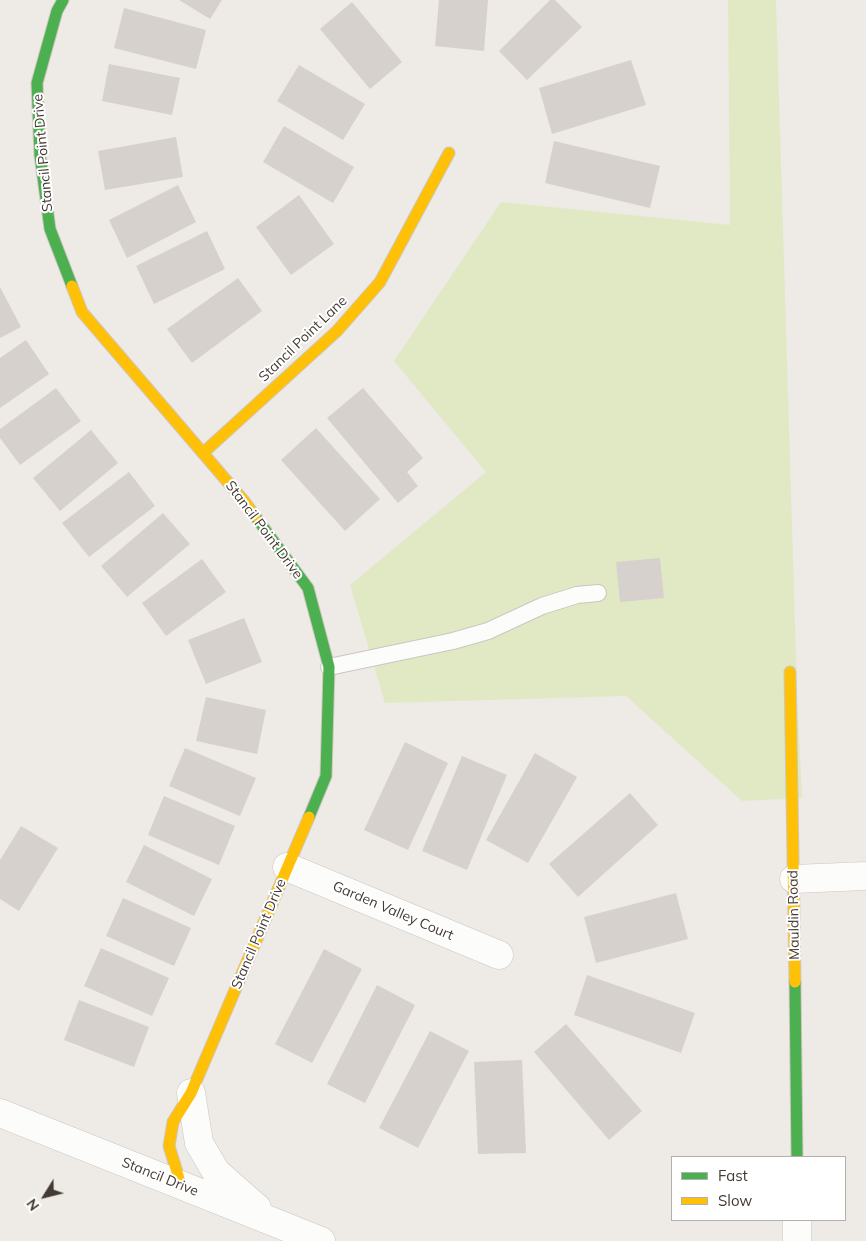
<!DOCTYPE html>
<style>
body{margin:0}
#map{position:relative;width:866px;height:1241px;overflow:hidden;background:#eeeae6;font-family:Mulish,sans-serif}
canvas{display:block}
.legend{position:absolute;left:671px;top:1156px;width:175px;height:65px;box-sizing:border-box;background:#fff;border:1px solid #b4b0ad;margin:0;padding:6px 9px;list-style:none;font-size:15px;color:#433a33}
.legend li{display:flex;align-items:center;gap:10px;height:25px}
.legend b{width:25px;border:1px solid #b4b0ad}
.north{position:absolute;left:20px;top:1171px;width:50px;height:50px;-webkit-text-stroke:4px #fff;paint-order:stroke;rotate:234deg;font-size:14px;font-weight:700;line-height:20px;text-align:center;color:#433a33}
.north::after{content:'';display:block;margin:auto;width:18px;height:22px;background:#433a33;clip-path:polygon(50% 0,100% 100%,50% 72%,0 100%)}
</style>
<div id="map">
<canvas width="866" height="1241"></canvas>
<ul class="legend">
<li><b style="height:6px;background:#4caf50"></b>Fast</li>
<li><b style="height:6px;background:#ffc107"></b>Slow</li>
</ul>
<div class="north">N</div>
</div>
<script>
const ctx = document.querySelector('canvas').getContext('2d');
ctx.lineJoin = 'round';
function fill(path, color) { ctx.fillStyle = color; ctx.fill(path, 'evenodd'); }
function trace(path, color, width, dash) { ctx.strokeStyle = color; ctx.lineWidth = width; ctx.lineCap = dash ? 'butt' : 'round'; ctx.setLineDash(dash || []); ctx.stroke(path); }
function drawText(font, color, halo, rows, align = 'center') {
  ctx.font = font + ' Mulish,sans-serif'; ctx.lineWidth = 4; ctx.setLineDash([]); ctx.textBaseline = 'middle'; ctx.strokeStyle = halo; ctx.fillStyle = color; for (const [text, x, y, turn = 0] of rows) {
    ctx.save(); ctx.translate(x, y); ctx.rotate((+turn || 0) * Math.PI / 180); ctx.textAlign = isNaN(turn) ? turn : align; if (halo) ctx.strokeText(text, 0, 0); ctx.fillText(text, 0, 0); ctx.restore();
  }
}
fill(new Path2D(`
 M 728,0 L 776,0 L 797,690 L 802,798 L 742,801 L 626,696 L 385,703 L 350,585 L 486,472 L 394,361 L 501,202 L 730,225 Z`), '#e1e9c4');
fill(new Path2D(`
 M 179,0 L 222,0 L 210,19 Z
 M 439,0 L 488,0 L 484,51 L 435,46 Z
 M 550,0 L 555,0 L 582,27 L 527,80 L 499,51 Z
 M 352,2 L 402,62 L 370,89 L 320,29 Z
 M 124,8 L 206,30 L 196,69 L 114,48 Z
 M 631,60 L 646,105 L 552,134 L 539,88 Z
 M 109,64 L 180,78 L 172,115 L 102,101 Z
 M 299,65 L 365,104 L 343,140 L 277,101 Z
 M 284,126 L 354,167 L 333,203 L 263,162 Z
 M 176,137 L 183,177 L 105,190 L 98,151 Z
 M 554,141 L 660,166 L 650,208 L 545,183 Z
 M 178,185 L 196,222 L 127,258 L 109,220 Z
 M 299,195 L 334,244 L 291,275 L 256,227 Z
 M 207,231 L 225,269 L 154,304 L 136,266 Z
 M 238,278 L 262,311 L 192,363 L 167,329 Z
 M 0,287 L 21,327 L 0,338 Z
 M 26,340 L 49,374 L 0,408 L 0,358 Z
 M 56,388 L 81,421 L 20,465 L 0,438 L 0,429 Z
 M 363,388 L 423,458 L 407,472 L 418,486 L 398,503 L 327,418 Z
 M 316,428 L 380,499 L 345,531 L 281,460 Z
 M 91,430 L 118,463 L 60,511 L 33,478 Z
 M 129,472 L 155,506 L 89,557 L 62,523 Z
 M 163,513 L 190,544 L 127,597 L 101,566 Z
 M 660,558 L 664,598 L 620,602 L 616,562 Z
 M 202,559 L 226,592 L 166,636 L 142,603 Z
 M 244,618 L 262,662 L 206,684 L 188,640 Z
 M 206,697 L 266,710 L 257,754 L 196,741 Z
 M 405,742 L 448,763 L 408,850 L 364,830 Z
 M 185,748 L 256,778 L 240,816 L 169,786 Z
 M 535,753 L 577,777 L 528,863 L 486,840 Z
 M 462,756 L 507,775 L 467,870 L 422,851 Z
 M 630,793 L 658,825 L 578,897 L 549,864 Z
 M 164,796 L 235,826 L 219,865 L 148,835 Z
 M 21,826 L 58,848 L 19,911 L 0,899 L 0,860 Z
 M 144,845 L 212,879 L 194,916 L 126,882 Z
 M 676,893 L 688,939 L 596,963 L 584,917 Z
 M 123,898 L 191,928 L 174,966 L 106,936 Z
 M 101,948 L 169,978 L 152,1016 L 84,986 Z
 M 324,949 L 362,969 L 312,1063 L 275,1044 Z
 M 587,975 L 695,1013 L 681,1053 L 574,1015 Z
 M 377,985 L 415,1005 L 365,1103 L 327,1084 Z
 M 79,1000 L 149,1027 L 134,1067 L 64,1040 Z
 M 566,1024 L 642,1111 L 609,1140 L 534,1052 Z
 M 430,1031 L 469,1051 L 418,1148 L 379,1128 Z
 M 522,1060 L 526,1153 L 478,1154 L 474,1062 Z`), '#d6d1cd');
const lane = new Path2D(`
 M 329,667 L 453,641 L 488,631 L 542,606 L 577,595 L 598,593`);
const street = new Path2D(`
 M 287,867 L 499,955
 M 794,879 L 866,876
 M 191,1093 L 199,1143 L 216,1172 L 257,1208
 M 0,1113 L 321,1241
 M 797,1220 L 797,1241`);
const fast = new Path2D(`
 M 63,0 L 57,11 L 37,83 L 40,155 L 50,229 L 72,286
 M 255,516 L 308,588 L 329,667 L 326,776 L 309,817
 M 795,982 L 797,1157`);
const slow = new Path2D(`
 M 72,286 L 82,312 L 244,501 L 255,516
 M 203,453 L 337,331 L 380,282 L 449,153
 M 790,672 L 795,982
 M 181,1185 L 169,1146 L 173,1122 L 191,1093 L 309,817`);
trace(lane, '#cac6c2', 18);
trace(street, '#cac6c2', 29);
trace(fast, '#cfc7be', 13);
trace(slow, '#cfc7be', 13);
trace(lane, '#fcfcfb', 16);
trace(street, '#fcfcfb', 28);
trace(fast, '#4caf50', 11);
trace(slow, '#ffc107', 11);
drawText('14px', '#433a33', '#fff', [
 ["Stancil Point Drive",43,153,-95],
 ["Stancil Point Lane",303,339,-44],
 ["Stancil Point Drive",264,530,53],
 ["Garden Valley Court",393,911,23],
 ["Mauldin Road",794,915,-91],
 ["Stancil Point Drive",259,934,-67],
 ["Stancil Drive",160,1177,22]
]);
</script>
